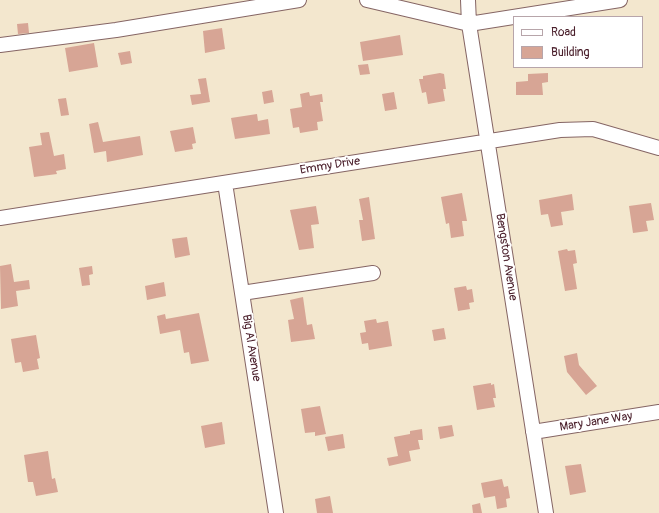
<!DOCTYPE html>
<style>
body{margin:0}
#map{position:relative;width:659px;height:513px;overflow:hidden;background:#f3e7ce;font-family:Pangolin,sans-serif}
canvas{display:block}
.legend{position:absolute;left:513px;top:16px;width:130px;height:52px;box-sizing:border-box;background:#fff;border:1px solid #b7a5aa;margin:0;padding:5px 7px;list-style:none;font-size:12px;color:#4a1f2b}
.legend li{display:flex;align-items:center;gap:8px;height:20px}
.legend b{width:20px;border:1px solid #b7a5aa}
</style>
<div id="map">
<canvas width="659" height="513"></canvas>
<ul class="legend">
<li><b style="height:5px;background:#fff"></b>Road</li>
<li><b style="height:11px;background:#d7a595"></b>Building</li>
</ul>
</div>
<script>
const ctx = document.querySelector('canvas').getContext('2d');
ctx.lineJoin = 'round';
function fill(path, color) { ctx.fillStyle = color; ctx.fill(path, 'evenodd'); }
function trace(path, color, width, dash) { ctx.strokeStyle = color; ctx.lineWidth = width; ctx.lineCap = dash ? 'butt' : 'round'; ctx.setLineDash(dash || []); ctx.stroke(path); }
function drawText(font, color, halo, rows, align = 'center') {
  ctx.font = font + ' Pangolin,sans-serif'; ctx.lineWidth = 4; ctx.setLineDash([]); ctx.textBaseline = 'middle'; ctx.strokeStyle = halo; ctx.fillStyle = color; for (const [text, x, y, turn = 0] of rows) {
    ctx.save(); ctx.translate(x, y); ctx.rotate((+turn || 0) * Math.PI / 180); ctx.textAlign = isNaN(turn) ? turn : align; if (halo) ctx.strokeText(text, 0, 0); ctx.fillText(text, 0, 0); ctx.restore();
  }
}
fill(new Path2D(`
 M 28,23 L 29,33 L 18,34 L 17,24 Z
 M 222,28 L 225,49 L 205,53 L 203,31 Z
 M 400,35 L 403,55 L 363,61 L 360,42 Z
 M 94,43 L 98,67 L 69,72 L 65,48 Z
 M 130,51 L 132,63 L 121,65 L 118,53 Z
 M 368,64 L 370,74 L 360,75 L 358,65 Z
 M 440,73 L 444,74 L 446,89 L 443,89 L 445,101 L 428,104 L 426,92 L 422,93 L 419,79 L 423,79 L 423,76 Z
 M 548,73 L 548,82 L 542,83 L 543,95 L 516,95 L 516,82 L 528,81 L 528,74 Z
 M 206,78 L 210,102 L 192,105 L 190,95 L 201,94 L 198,79 Z
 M 272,90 L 274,102 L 264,104 L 262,92 Z
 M 309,92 L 310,96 L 322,94 L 323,102 L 320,102 L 323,121 L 317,122 L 318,130 L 300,133 L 299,127 L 293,128 L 290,109 L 302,107 L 300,94 Z
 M 394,92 L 397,109 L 385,111 L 382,94 Z
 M 66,98 L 69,115 L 61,116 L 58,99 Z
 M 257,114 L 258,121 L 268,119 L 270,134 L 235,139 L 231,118 Z
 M 98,122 L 103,142 L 140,136 L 143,155 L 107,162 L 106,151 L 94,153 L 89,124 Z
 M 193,127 L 196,143 L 192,144 L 193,149 L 175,152 L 170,131 Z
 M 49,132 L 54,156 L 64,154 L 66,169 L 56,171 L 57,174 L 34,177 L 29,147 L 42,145 L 40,133 Z
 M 462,193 L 467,221 L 462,221 L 464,236 L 451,238 L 449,223 L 446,224 L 441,197 Z
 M 572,194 L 574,210 L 561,212 L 563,225 L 551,227 L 548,214 L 541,215 L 539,200 Z
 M 369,197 L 375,239 L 362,241 L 359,220 L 363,220 L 359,199 Z
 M 651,203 L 654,220 L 646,221 L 648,231 L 633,233 L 629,206 Z
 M 316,206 L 319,224 L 311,225 L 314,248 L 299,250 L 290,210 Z
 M 187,237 L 190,255 L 175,258 L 172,239 Z
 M 567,249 L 568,251 L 575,250 L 577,263 L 573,264 L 577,289 L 565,291 L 558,251 Z
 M 11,264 L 14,282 L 29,280 L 30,289 L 16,291 L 18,306 L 1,309 L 0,266 Z
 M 92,266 L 93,274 L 89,275 L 90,285 L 82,286 L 79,268 Z
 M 164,282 L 166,296 L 147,300 L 145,286 Z
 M 466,286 L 467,290 L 472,289 L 474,302 L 469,303 L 470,309 L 458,311 L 454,288 Z
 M 303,297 L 307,325 L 312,324 L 315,339 L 291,342 L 288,320 L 294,319 L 290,300 Z
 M 199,313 L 209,361 L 191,364 L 189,352 L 184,353 L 180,330 L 160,334 L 157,316 L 165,314 L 166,319 Z
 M 376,319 L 377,323 L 388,321 L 392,346 L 369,350 L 368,343 L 362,344 L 360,333 L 366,332 L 364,321 Z
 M 444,328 L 446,339 L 434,341 L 432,330 Z
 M 36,335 L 40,358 L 37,359 L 39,369 L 23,372 L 21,362 L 15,363 L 11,339 Z
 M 577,353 L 579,365 L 597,386 L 586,395 L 567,372 L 564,356 Z
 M 491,383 L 491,385 L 494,384 L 496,398 L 493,398 L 495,407 L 477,410 L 473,386 Z
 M 320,406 L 326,434 L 315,436 L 315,432 L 305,433 L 301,409 Z
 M 222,422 L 225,444 L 205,448 L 201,426 Z
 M 452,425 L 454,436 L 440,439 L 438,427 Z
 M 422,429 L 423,440 L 418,440 L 420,449 L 409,451 L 411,461 L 389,466 L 387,458 L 398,456 L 394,437 L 410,434 L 410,431 Z
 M 343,434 L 345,448 L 328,451 L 325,437 Z
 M 48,451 L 52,479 L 55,478 L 58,492 L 36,496 L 33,482 L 28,482 L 24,455 Z
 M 581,464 L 586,492 L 570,495 L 565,466 Z
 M 502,479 L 504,487 L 508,486 L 510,498 L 506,499 L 507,507 L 497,509 L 495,496 L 484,498 L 481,483 Z
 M 330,496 L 333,513 L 317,513 L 315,499 Z
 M 480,503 L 482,513 L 473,513 L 472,505 Z`), '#d7a595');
const minor = new Path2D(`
 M 367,0 L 469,24 L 620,0
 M 468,0 L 469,24 L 546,513
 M 0,45 L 116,30 L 299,0
 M 225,183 L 276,513
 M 0,218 L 560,130 L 593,129 L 659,148
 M 242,293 L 373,273
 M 533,432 L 659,412`);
trace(minor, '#856564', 16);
trace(minor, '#fff', 14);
drawText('12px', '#4a1f2b', '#fff', [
 ["Emmy Drive",330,166,-9],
 ["Bengston Avenue",506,257,81],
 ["Big Al Avenue",251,348,81],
 ["Mary Jane Way",596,422,-9]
]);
</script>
